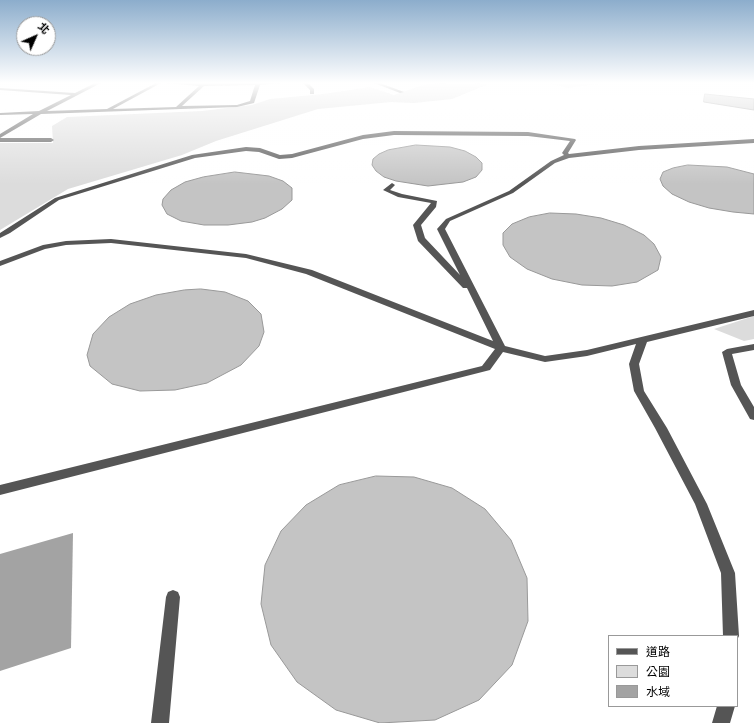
<!DOCTYPE html>
<meta charset="utf-8">
<style>
body{margin:0}
#map{position:relative;width:754px;height:723px;overflow:hidden;background:#fff;font-family:"Noto Sans","Noto Sans TC",sans-serif}
canvas{display:block}
.legend{position:absolute;left:608px;top:635px;width:130px;height:72px;box-sizing:border-box;background:#fff;border:1px solid #999;margin:0;padding:5px 7px;list-style:none;font-size:12px;color:#000}
.legend li{display:flex;align-items:center;gap:8px;height:20px}
.legend b{width:20px;border:1px solid #999}
.north{position:absolute;left:16px;top:16px;width:40px;height:40px;box-sizing:border-box;background:#fff;border:1px solid #999;border-radius:50%;rotate:45deg;font-size:11px;font-weight:700;line-height:16px;text-align:center;color:#000}
.north::after{content:'';display:block;margin:auto;width:14px;height:18px;background:#000;clip-path:polygon(50% 0,100% 100%,50% 72%,0 100%)}
</style>
<div id="map">
<canvas width="754" height="723"></canvas>
<ul class="legend">
<li><b style="height:5px;background:#555"></b>道路</li>
<li><b style="height:11px;background:#dcdcdc"></b>公園</li>
<li><b style="height:11px;background:#a3a3a3"></b>水域</li>
</ul>
<div class="north">北</div>
</div>
<script>
const ctx = document.querySelector('canvas').getContext('2d');
ctx.lineJoin = 'round';
function fill(path, color) { ctx.fillStyle = color; ctx.fill(path, 'evenodd'); }
function trace(path, color, width, dash) { ctx.strokeStyle = color; ctx.lineWidth = width; ctx.lineCap = dash ? 'butt' : 'round'; ctx.setLineDash(dash || []); ctx.stroke(path); }
fill(new Path2D(`
 M 429,83 L 489,84 L 452,99 L 414,103 L 391,102 L 318,109 L 216,141 L 182,155 L 68,189 L 0,230 L 0,143 L 53,143 L 52,126 L 67,117 L 202,111 L 252,105 L 270,99 L 323,94 L 370,87 L 394,95 Z
 M 548,83 L 598,83 L 599,84 L 567,88 Z
 M 754,316 L 754,339 L 744,341 L 714,329 Z`), '#dcdcdc');
fill(new Path2D(`
 M 73,533 L 71,648 L 0,671 L 0,554 Z`), '#a3a3a3');
const building = new Path2D(`
 M 705,94 L 754,99 L 754,110 L 704,102 Z
 M 416,145 L 450,147 L 465,151 L 476,157 L 482,163 L 482,170 L 476,177 L 463,182 L 428,186 L 396,181 L 384,177 L 376,171 L 372,165 L 373,159 L 379,154 L 388,150 Z
 M 688,165 L 727,167 L 754,174 L 754,214 L 733,212 L 709,208 L 689,202 L 672,194 L 663,186 L 660,179 L 663,172 L 673,168 Z
 M 235,172 L 269,176 L 283,181 L 292,188 L 292,200 L 282,209 L 265,218 L 252,222 L 228,225 L 204,225 L 181,221 L 167,214 L 162,205 L 163,199 L 171,190 L 185,182 L 203,177 Z
 M 550,213 L 576,214 L 601,218 L 624,225 L 644,235 L 654,244 L 661,257 L 658,270 L 637,282 L 612,286 L 582,285 L 552,279 L 527,269 L 510,257 L 503,245 L 503,233 L 512,224 L 529,217 Z
 M 201,289 L 225,292 L 248,301 L 261,314 L 264,332 L 259,346 L 241,365 L 207,383 L 175,390 L 140,391 L 112,384 L 90,366 L 87,355 L 93,334 L 109,317 L 130,304 L 156,295 L 184,290 Z
 M 376,476 L 414,477 L 452,488 L 485,509 L 511,540 L 527,578 L 528,621 L 512,665 L 479,700 L 435,720 L 380,723 L 336,710 L 297,682 L 271,645 L 261,604 L 265,565 L 281,531 L 306,505 L 339,485 Z`);
fill(building, '#c4c4c4');
trace(building, '#999', 1);
fill(new Path2D(`
 M 95,83 L 101,83 L 47,111 L 107,109 L 156,83 L 161,83 L 113,109 L 176,107 L 199,86 L 165,83 L 282,83 L 260,85 L 254,103 L 237,107 L 41,114 L 0,138 L 0,134 L 33,114 L 0,115 L 0,113 L 39,111 L 71,95 L 0,90 L 0,88 L 75,93 ZM 255,85 L 250,101 L 237,105 L 182,106 L 204,86 Z
 M 303,83 L 308,83 L 314,89 L 314,94 L 310,94 L 310,90 Z
 M 374,83 L 380,83 L 404,92 L 400,93 Z
 M 394,131 L 528,132 L 575,139 L 576,140 L 568,153 L 569,154 L 639,146 L 754,139 L 754,143 L 639,150 L 569,158 L 555,163 L 513,193 L 450,221 L 445,229 L 505,346 L 545,356 L 587,350 L 754,310 L 754,316 L 647,342 L 639,364 L 644,391 L 667,428 L 707,504 L 735,573 L 739,636 L 737,640 L 737,636 L 723,636 L 721,573 L 695,504 L 655,428 L 634,391 L 629,364 L 636,344 L 587,356 L 545,362 L 503,352 L 490,370 L 0,495 L 0,485 L 482,366 L 495,349 L 306,274 L 246,258 L 111,243 L 66,245 L 45,249 L 0,266 L 0,261 L 43,245 L 66,241 L 111,239 L 246,254 L 312,270 L 493,341 L 467,288 L 463,288 L 418,241 L 413,225 L 431,203 L 398,197 L 383,190 L 392,183 L 395,185 L 390,190 L 402,194 L 437,201 L 436,207 L 421,225 L 425,238 L 460,275 L 437,229 L 446,219 L 509,191 L 551,161 L 564,155 L 562,153 L 570,141 L 528,136 L 394,135 L 363,139 L 292,158 L 279,159 L 259,152 L 246,151 L 195,158 L 59,200 L 10,233 L 0,238 L 0,233 L 55,198 L 192,155 L 246,147 L 260,148 L 280,155 L 292,154 L 363,135 Z
 M 0,138 L 51,138 L 54,140 L 51,142 L 0,142 Z
 M 754,344 L 754,350 L 732,354 L 741,385 L 754,407 L 754,420 L 750,419 L 731,385 L 722,352 L 727,349 Z
 M 173,590 L 178,592 L 180,597 L 169,723 L 151,723 L 166,597 L 168,592 Z
 M 717,706 L 735,706 L 730,723 L 712,723 Z`), '#555');
const sky = ctx.createLinearGradient(0, 0, 0, 184);
sky.addColorStop(0, '#8cadcc');
sky.addColorStop(0.45, '#fff');
sky.addColorStop(1, '#ffffff00');
ctx.fillStyle = sky;
ctx.fillRect(0, 0, 754, 184);
</script>
